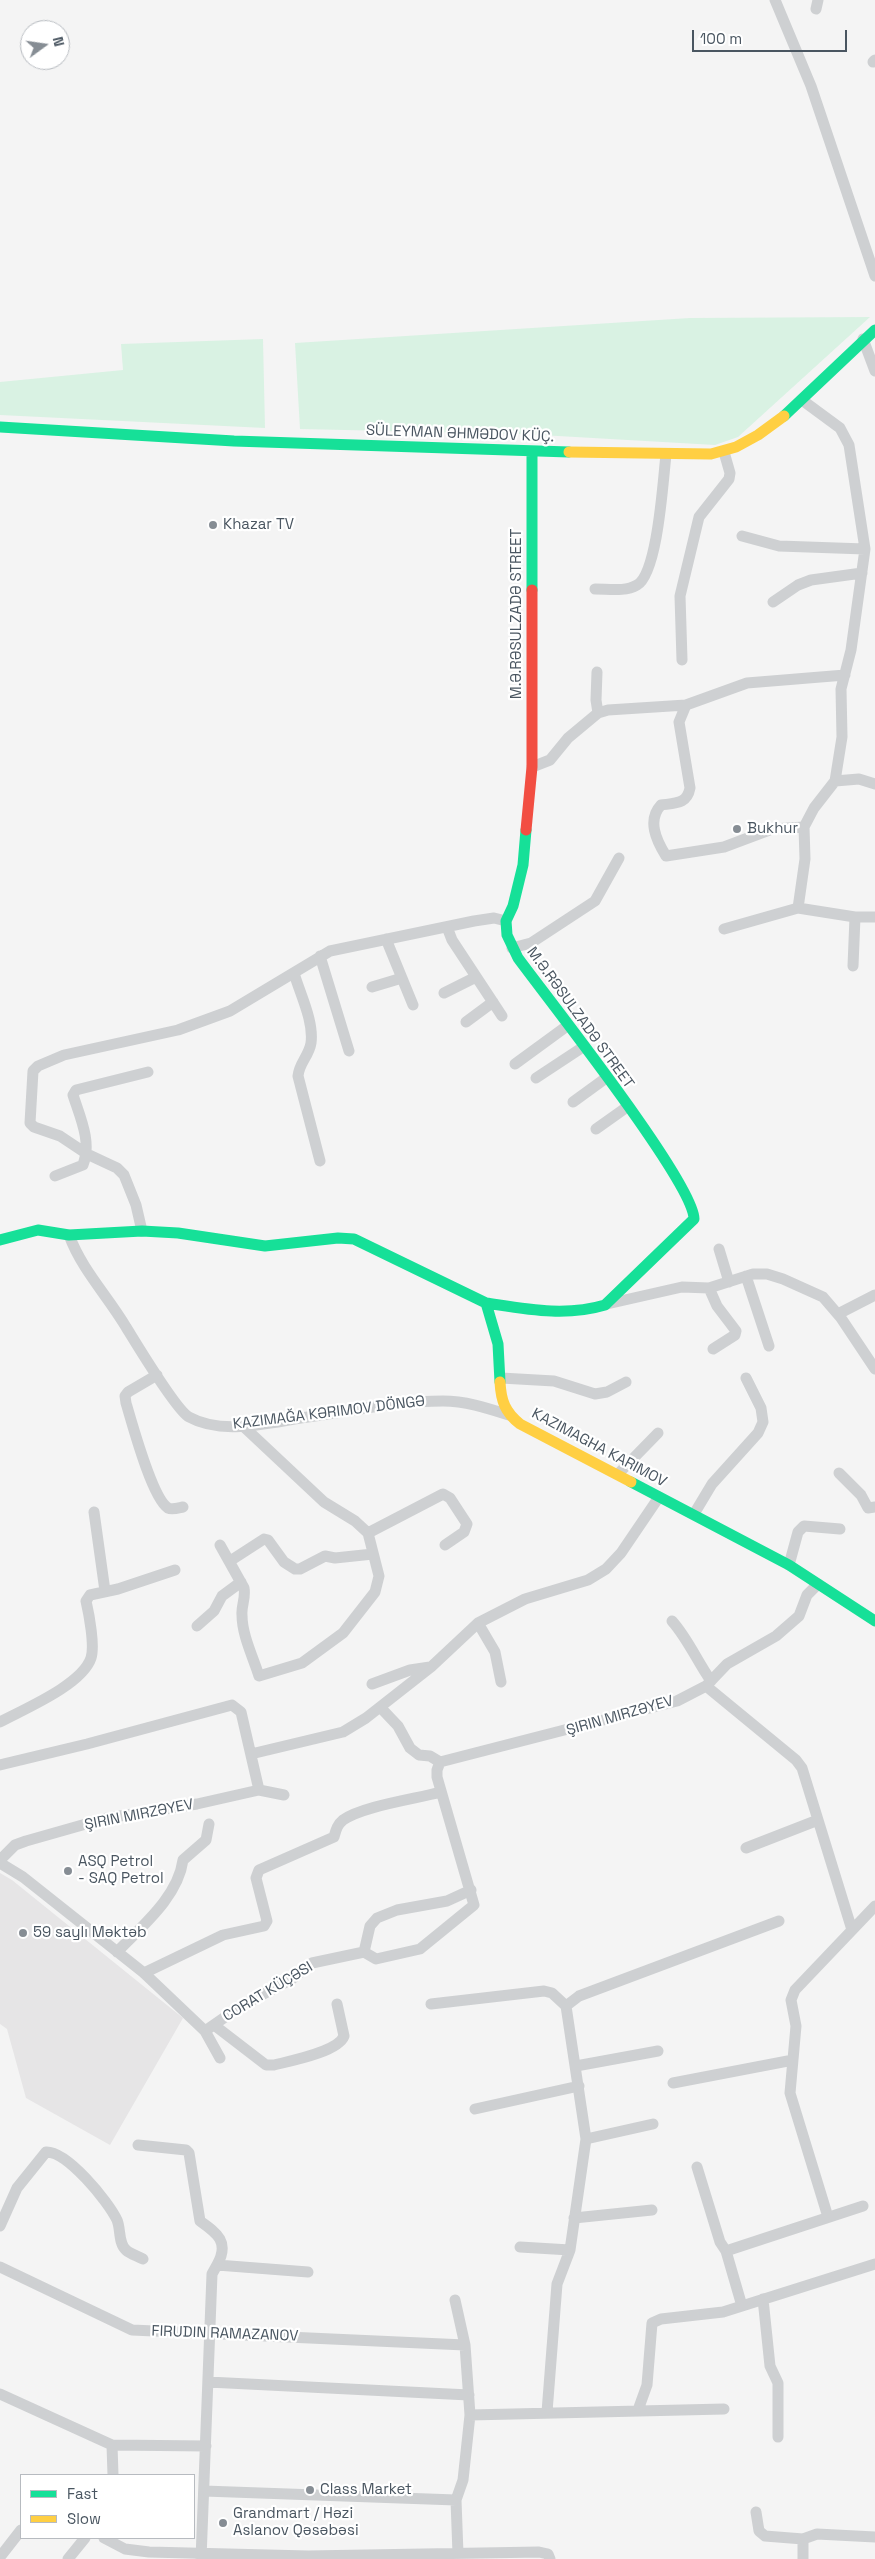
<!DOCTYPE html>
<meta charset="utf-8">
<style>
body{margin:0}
#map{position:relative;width:875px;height:2559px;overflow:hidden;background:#f4f4f4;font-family:"Space Grotesk",sans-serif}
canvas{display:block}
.legend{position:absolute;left:20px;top:2474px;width:175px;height:65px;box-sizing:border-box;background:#fff;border:1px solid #b7bbc0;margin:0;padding:6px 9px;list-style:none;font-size:15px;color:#4a5661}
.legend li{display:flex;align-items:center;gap:10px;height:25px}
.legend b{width:25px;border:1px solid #b7bbc0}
.north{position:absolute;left:20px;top:20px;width:50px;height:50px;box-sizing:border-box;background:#fff;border:1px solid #b7bbc0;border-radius:50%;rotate:76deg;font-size:14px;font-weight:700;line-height:20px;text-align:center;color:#4a5661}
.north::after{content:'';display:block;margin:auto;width:18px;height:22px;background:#868d94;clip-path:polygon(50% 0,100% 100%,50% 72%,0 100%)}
.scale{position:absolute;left:692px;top:30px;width:155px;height:22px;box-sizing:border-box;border:2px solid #4a5661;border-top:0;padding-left:6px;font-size:15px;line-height:18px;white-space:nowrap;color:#4a5661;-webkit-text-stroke:4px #fff;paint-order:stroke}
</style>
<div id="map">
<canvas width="875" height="2559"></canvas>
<ul class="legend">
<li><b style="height:6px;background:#16e098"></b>Fast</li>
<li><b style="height:6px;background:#ffcf43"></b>Slow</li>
</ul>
<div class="north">N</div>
<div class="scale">100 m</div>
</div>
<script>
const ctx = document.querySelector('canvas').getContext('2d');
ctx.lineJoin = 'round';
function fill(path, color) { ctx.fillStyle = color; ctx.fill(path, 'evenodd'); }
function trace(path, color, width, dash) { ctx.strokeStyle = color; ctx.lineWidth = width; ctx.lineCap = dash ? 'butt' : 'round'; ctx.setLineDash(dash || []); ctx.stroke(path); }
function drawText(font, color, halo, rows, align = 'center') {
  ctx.font = font + ' "Space Grotesk",sans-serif'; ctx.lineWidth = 4.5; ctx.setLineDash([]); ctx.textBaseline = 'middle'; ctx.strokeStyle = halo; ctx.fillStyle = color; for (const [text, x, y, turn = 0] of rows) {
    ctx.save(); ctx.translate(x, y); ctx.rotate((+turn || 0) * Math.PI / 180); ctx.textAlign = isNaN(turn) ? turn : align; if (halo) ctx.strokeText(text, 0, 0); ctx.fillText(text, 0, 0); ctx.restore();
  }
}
fill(new Path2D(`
 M 0,1873 L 12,1880 L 183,2018 L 110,2145 L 26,2098 L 7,2029 L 0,2024 Z`), '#e6e5e6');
fill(new Path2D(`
 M 870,317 L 738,437 L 715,445 L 523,434 L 300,429 L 295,343 L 690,318 Z
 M 263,339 L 265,428 L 0,415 L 0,382 L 123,370 L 121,344 Z`), '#d9f2e3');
trace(new Path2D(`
 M 775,0 L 811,86 L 875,276
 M 816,9 L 818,0
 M 873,62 L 875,60
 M 863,339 L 875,371
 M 742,536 L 779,546 L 865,549
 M 595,589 C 609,589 625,592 637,585 C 658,573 663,479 666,455
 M 773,602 L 798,585 L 811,580 L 862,573
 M 682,660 L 680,596 L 699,517 L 729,479 L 730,473 L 724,452
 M 597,672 L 596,700 L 598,713
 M 532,767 L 550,760 L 568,738 L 598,713 L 608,710 L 686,705
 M 835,781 L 859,779 L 875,784
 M 804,827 L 772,829 L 724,847 L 666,856 C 656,840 647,820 661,805 C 676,803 687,804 690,788 L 679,722 L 686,705 L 747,683 L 845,675
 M 798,908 L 805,859 L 804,827 L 814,808 L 835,781 L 842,737 L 841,689 L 851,650 L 865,549 L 849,445 L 840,428 L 802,400
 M 447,927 L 452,940 L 502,1016
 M 724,929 L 798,908 L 855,917 L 875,917
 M 386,939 L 413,1005
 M 512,948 L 531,943 L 595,901 L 619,858
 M 320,956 L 349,1051
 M 853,966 L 855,917
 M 294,973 C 300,994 314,1021 311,1043 C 309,1056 299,1063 298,1076 L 320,1161
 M 372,987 L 402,978
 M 444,993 L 476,977
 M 466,1022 L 493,1002
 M 515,1064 L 567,1026
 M 536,1078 L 583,1047
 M 573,1102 L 606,1078
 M 596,1129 L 627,1107
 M 55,1176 L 83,1165 C 92,1142 80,1117 73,1095 L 76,1090 L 148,1072
 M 142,1231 L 136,1205 L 124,1175 L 117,1168 L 87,1154 L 60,1136 L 34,1127 L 30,1123 L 33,1071 L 38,1066 L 64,1055 L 178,1030 L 230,1011 L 330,951 L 474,921 L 494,918 L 506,921
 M 69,1235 C 82,1270 107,1295 126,1327 C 136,1343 176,1410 189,1417 C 223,1436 271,1422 308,1417 C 352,1411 398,1401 443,1401 C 466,1401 487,1408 509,1415
 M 719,1249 L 729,1282
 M 746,1276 L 769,1346
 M 709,1288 L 717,1306 L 736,1331 L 735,1335 L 713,1349
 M 607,1304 L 682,1287 L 709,1288 L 753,1274 L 767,1274 L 783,1279 L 823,1297 L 841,1318 L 875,1369
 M 838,1314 L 875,1295
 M 157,1375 L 128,1392 L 125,1396 L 126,1403 C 132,1423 152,1498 168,1508 C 172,1510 178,1508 183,1507
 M 501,1378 L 554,1381 L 595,1394 L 607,1392 L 626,1382
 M 839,1473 L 861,1495 L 868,1508 L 875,1507
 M 618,1474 L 658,1433
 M 94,1512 L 105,1591
 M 694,1514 L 712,1484 L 758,1433 L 763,1422 L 761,1408 L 746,1378
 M 368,1533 L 443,1494 L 450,1498 L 467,1524 L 464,1532 L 445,1545
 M 220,1545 L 244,1588 C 246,1598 241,1606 242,1615 C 242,1635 253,1657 259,1676 L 302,1663 L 343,1633 L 375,1592 L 379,1576 L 368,1533 L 355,1521 L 324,1502 L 243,1426
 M 230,1561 L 264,1539 L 268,1540 L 284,1562 L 295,1569 L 300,1569 L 325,1556 L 335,1558 L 373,1554
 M 789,1565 L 798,1532 L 804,1526 L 840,1529
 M 672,1621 C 688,1639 697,1661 711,1681
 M 478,1623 L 495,1652 L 501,1682
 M 197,1626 L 214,1611 L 222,1596 L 241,1582
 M 372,1684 L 410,1670 L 430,1667
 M 706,1686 L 796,1760 L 802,1768 L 852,1930
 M 380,1707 L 398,1726 L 410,1748 L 419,1755 L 430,1756 L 440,1762
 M 0,1722 C 24,1709 82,1685 91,1658 C 95,1646 89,1614 86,1601 L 90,1595 L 118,1589 L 175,1570
 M 251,1754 L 343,1732 L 366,1718 L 431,1667 L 478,1623 L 525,1599 L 588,1580 L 606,1569 L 621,1553 L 659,1497
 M 440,1762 L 677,1701 L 706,1686 L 727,1664 L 776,1636 L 799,1616 L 807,1595 L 818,1584
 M 0,1765 L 87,1744 L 232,1705 L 241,1712 L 259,1790
 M 746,1848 L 818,1820
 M 0,1860 L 15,1845 L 26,1841 L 107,1818 L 197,1804 L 259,1790 L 284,1795
 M 0,1863 L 23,1877 L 144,1973 L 205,2031 L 220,2058
 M 117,1952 C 142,1926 178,1897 183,1860 L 206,1840 L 209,1824
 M 364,1952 L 370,1926 L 377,1918 L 397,1910 L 447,1901 L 471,1890
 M 144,1973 L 223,1935 L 264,1926 L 267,1921 L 256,1878 L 259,1870 L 334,1837 C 336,1830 337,1825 343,1820 C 363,1806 415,1799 441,1792
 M 431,2004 L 544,1991 L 552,1993 L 566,2006 L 586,2139 L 570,2250 L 557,2284 L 547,2412
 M 566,2006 L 579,1996 L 779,1921
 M 214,2025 L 266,2065 L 274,2065 C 290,2061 338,2052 344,2036 L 337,2004
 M 205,2031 L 241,2006 L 292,1979 L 312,1963 L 364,1952 L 376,1959 L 420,1949 L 474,1905 L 437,1777 L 437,1770 L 440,1762
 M 576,2066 L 658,2051
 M 673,2083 L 793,2060
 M 475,2109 L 579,2086
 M 586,2139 L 653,2124
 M 138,2145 L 186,2150 L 189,2153 L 200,2221 C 217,2233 230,2242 217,2265
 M 697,2167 L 720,2242 L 726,2251 L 742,2306
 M 828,2217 L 790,2093 L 796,2026 L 791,2000 L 795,1990 L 875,1906
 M 574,2218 L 652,2210
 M 0,2226 L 17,2188 L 46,2152 C 67,2151 108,2201 117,2220 C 121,2229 118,2243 126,2250 C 130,2254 138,2256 143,2259
 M 520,2247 L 570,2250
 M 726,2251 L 863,2206
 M 0,2267 L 132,2330 L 465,2345
 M 763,2299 L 770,2366 L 778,2383 L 778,2437
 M 455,2300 L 465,2345 L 470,2415 L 463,2480 L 456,2500 L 458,2554
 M 208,2382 L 469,2395
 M 0,2394 L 112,2445 L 206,2446
 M 638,2410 L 647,2385 L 652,2323 L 661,2319 L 723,2312 L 875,2264
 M 470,2415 L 724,2409
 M 112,2445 L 113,2475
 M 204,2491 L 456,2500
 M 756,2512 L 759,2531 L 765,2536 L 803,2539 L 817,2534 L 875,2537
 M 104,2538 L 125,2549 L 149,2552 L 308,2556 L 539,2552 L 548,2554 L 550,2559
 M 0,2557 L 21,2530
 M 68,2559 L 85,2538
 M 201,2559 L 212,2274 L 217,2265 L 308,2272
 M 803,2559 L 803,2539`), '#ced0d2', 11);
trace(new Path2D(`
 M 784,416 L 875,330
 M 0,427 L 234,441 L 569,452
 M 532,452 L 532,590
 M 0,1240 L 38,1230 L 69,1235 L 142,1231 L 178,1233 L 265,1246 L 338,1238 L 354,1239 L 486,1303 L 498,1344 L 500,1382
 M 486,1303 C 526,1309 565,1317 605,1305 L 694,1219 C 694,1183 548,999 518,958 L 507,935 L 506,921 L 513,906 L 523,865 L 526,830
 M 631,1482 L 789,1565 L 875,1621`), '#16e098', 11);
trace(new Path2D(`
 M 569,452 L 711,454 L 736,447 L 758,435 L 784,416
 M 500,1382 C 501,1401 505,1412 520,1424 L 631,1482`), '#ffcf43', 11);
trace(new Path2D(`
 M 526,830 L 532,767 L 532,590`), '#f24e42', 11);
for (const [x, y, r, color] of [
 [213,525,5,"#868d94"],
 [737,829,5,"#868d94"],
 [68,1871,5,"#868d94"],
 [23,1933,5,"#868d94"],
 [310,2490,5,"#868d94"],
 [223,2523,5,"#868d94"]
]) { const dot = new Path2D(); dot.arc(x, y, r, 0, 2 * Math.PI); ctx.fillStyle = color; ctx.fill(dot); trace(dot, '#fff', 2); }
drawText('15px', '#4a5661', '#fff', [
 ["SÜLEYMAN ƏHMƏDOV KÜÇ.",460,434,2],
 ["M.Ə.RƏSULZADƏ STREET",517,614,-90],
 ["M.Ə.RƏSULZADƏ STREET",580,1018,54],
 ["KAZIMAĞA KƏRIMOV DÖNGƏ",329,1413,-7],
 ["KAZIMAGHA KARIMOV",599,1448,28],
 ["ŞIRIN MIRZƏYEV",620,1716,-16],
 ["ŞIRIN MIRZƏYEV",139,1815,-11],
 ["CORAT KÜÇƏSI",268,1992,-31],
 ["FIRUDIN RAMAZANOV",225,2334,2]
]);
drawText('15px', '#4a5661', '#fff', [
 ["Khazar TV",223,525],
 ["Bukhur",747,829],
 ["ASQ Petrol",78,1862],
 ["- SAQ Petrol",78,1879],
 ["59 saylı Məktəb",33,1933],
 ["Class Market",320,2490],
 ["Grandmart / Həzi",233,2514],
 ["Aslanov Qəsəbəsi",233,2531]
], 'left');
</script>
